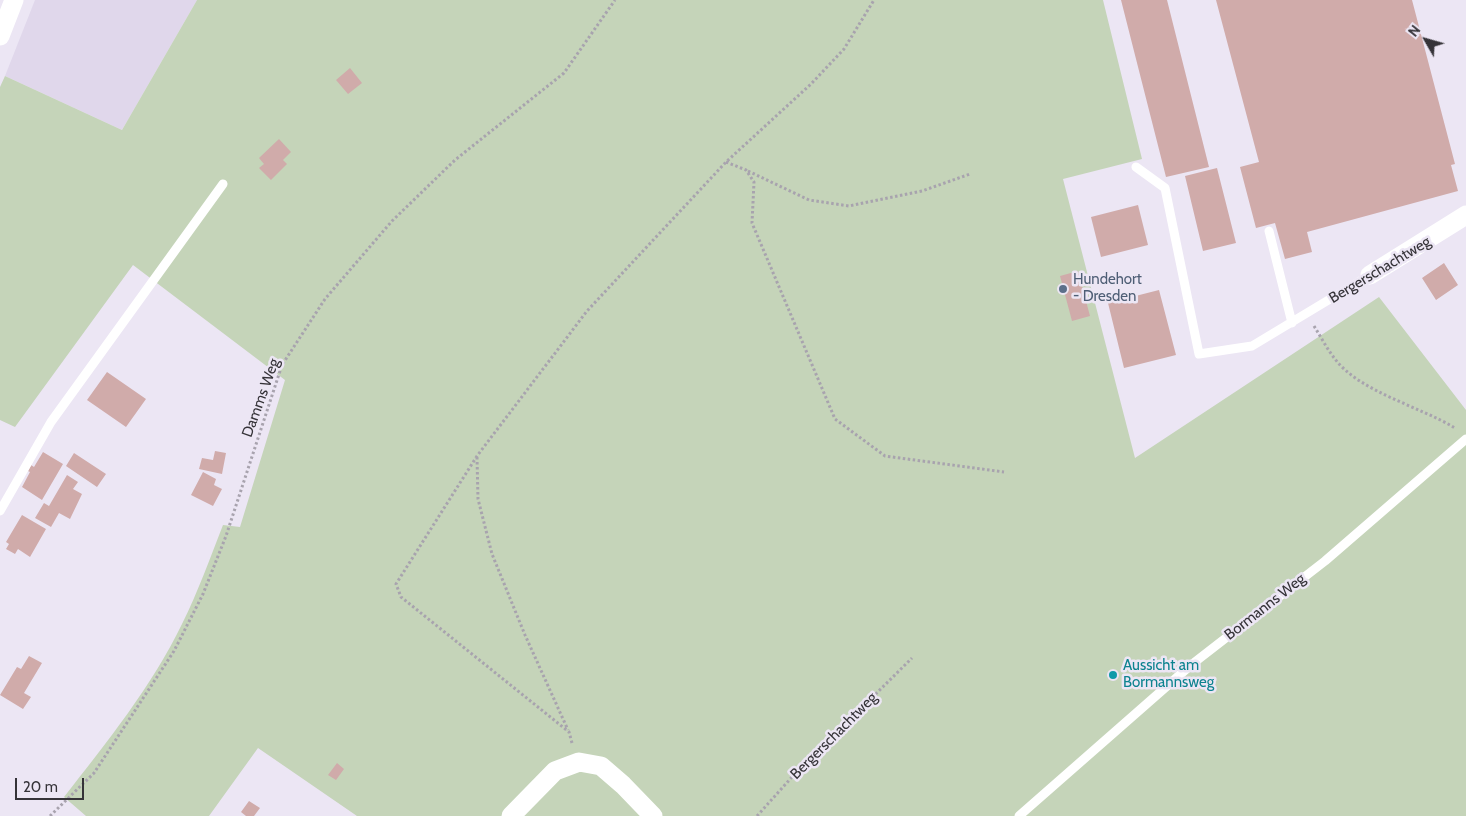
<!DOCTYPE html>
<style>
body{margin:0}
#map{position:relative;width:1466px;height:816px;overflow:hidden;background:#ece6f4;font-family:Cabin,sans-serif}
canvas{display:block}
.north{position:absolute;left:1401px;top:15px;width:50px;height:50px;-webkit-text-stroke:4px #ece6f4;paint-order:stroke;rotate:308deg;font-size:14px;font-weight:700;line-height:20px;text-align:center;color:#353338}
.north::after{content:'';display:block;margin:auto;width:18px;height:22px;background:#353338;clip-path:polygon(50% 0,100% 100%,50% 72%,0 100%)}
.scale{position:absolute;left:15px;top:778px;width:69px;height:22px;box-sizing:border-box;border:2px solid #353338;border-top:0;padding-left:6px;font-size:15px;line-height:18px;white-space:nowrap;color:#353338;-webkit-text-stroke:4px #ece6f4;paint-order:stroke}
</style>
<div id="map">
<canvas width="1466" height="816"></canvas>
<div class="north">N</div>
<div class="scale">20 m</div>
</div>
<script>
const ctx = document.querySelector('canvas').getContext('2d');
ctx.lineJoin = 'round';
function fill(path, color) { ctx.fillStyle = color; ctx.fill(path, 'evenodd'); }
function trace(path, color, width, dash) { ctx.strokeStyle = color; ctx.lineWidth = width; ctx.lineCap = dash ? 'butt' : 'round'; ctx.setLineDash(dash || []); ctx.stroke(path); }
function drawText(font, color, halo, rows, align = 'center') {
  ctx.font = font + ' Cabin,sans-serif'; ctx.lineWidth = 5; ctx.setLineDash([]); ctx.textBaseline = 'middle'; ctx.strokeStyle = halo; ctx.fillStyle = color; for (const [text, x, y, turn = 0] of rows) {
    ctx.save(); ctx.translate(x, y); ctx.rotate((+turn || 0) * Math.PI / 180); ctx.textAlign = isNaN(turn) ? turn : align; if (halo) ctx.strokeText(text, 0, 0); ctx.fillText(text, 0, 0); ctx.restore();
  }
}
fill(new Path2D(`
 M 35,0 L 197,0 L 122,130 L 5,76 Z`), '#e0d7eb');
fill(new Path2D(`
 M 197,0 L 1103,0 L 1142,159 L 1063,179 L 1135,458 L 1379,297 L 1466,410 L 1466,816 L 357,816 L 258,748 L 209,816 L 86,816 L 64,797 C 107,742 152,686 182,624 C 198,592 210,558 223,525 L 240,527 L 285,380 L 133,265 L 15,427 L 0,420 L 0,87 L 5,76 L 122,130 Z`), '#c5d4b9');
fill(new Path2D(`
 M 1121,0 L 1167,0 L 1209,167 L 1166,177 Z
 M 1216,0 L 1412,0 L 1455,164 L 1451,165 L 1458,191 L 1307,232 L 1312,252 L 1285,259 L 1275,223 L 1256,228 L 1240,167 L 1259,162 Z
 M 350,68 L 362,83 L 348,94 L 336,80 Z
 M 279,139 L 291,152 L 283,160 L 287,164 L 271,180 L 259,168 L 264,164 L 259,158 Z
 M 1217,168 L 1236,243 L 1203,251 L 1185,176 Z
 M 1138,205 L 1148,245 L 1101,257 L 1091,217 Z
 M 1444,263 L 1458,285 L 1436,300 L 1422,278 Z
 M 1078,271 L 1090,316 L 1072,321 L 1060,276 Z
 M 1159,290 L 1176,355 L 1124,368 L 1108,303 Z
 M 107,372 L 146,399 L 126,427 L 87,400 Z
 M 215,451 L 226,453 L 222,474 L 199,469 L 202,458 L 213,460 Z
 M 43,452 L 63,464 L 42,500 L 22,487 L 30,472 L 28,471 L 31,465 L 34,467 Z
 M 74,453 L 106,474 L 97,487 L 66,466 Z
 M 203,472 L 216,479 L 214,485 L 222,489 L 213,506 L 191,495 Z
 M 67,475 L 78,482 L 73,489 L 82,494 L 70,519 L 59,513 L 51,527 L 35,518 L 44,503 L 49,506 Z
 M 22,515 L 46,529 L 30,557 L 18,549 L 15,554 L 6,549 L 9,544 L 6,542 Z
 M 29,656 L 42,663 L 24,693 L 31,697 L 23,709 L 0,695 L 17,667 L 21,669 Z
 M 337,763 L 344,769 L 336,780 L 328,775 Z
 M 249,801 L 260,808 L 254,816 L 246,816 L 241,812 Z`), '#d0abaa');
trace(new Path2D(`
 M 726,162 L 746,170 L 754,182 L 752,223 L 835,419 L 885,456 L 1004,472
 M 748,171 L 809,200 L 849,206 L 922,191 L 970,174
 M 1314,326 C 1321,337 1327,349 1335,359 C 1360,392 1419,406 1455,428
 M 477,457 L 478,499 L 492,554 L 525,635 L 568,730
 M 572,743 L 569,732 L 401,597 L 396,584 L 477,456 L 587,311 L 726,162 L 811,84 L 844,49 L 874,0
 M 50,816 L 94,773 L 174,651 L 203,594 L 226,536 L 282,365 L 325,299 L 392,221 L 455,160 L 564,73 L 615,0
 M 757,816 L 792,777 L 912,658`), '#a8a3ae', 3, [2.5, 2.5]);
trace(new Path2D(`
 M 1136,167 L 1165,188 L 1199,354 L 1252,346 L 1370,275
 M 1269,231 L 1292,323
 M 0,511 L 51,422 L 223,184
 M 1019,816 L 1191,665 L 1325,561 L 1466,439`), '#fff', 9);
trace(new Path2D(`
 M 0,36 L 14,0
 M 1370,275 L 1466,215
 M 511,816 L 555,771 L 579,762 L 601,766 L 623,785 L 653,816`), '#fff', 19);
for (const [x, y, r, color] of [
 [1063,289,5,"#5c6f8a"],
 [1113,675,5,"#0f9aa8"]
]) { const dot = new Path2D(); dot.arc(x, y, r, 0, 2 * Math.PI); ctx.fillStyle = color; ctx.fill(dot); trace(dot, '#ece6f4', 2); }
drawText('15px', '#353338', '#ece6f4', [
 ["Bergerschachtweg",1380,270,-31],
 ["Damms Weg",261,398,-70],
 ["Bormanns Weg",1265,607,-38],
 ["Bergerschachtweg",834,736,-45]
]);
drawText('15px', '#4e5e75', '#ece6f4', [
 ["Hundehort",1073,280],
 ["- Dresden",1073,297]
], 'left');
drawText('15px', '#0d838f', '#ece6f4', [
 ["Aussicht am",1123,666],
 ["Bormannsweg",1123,683]
], 'left');
</script>
